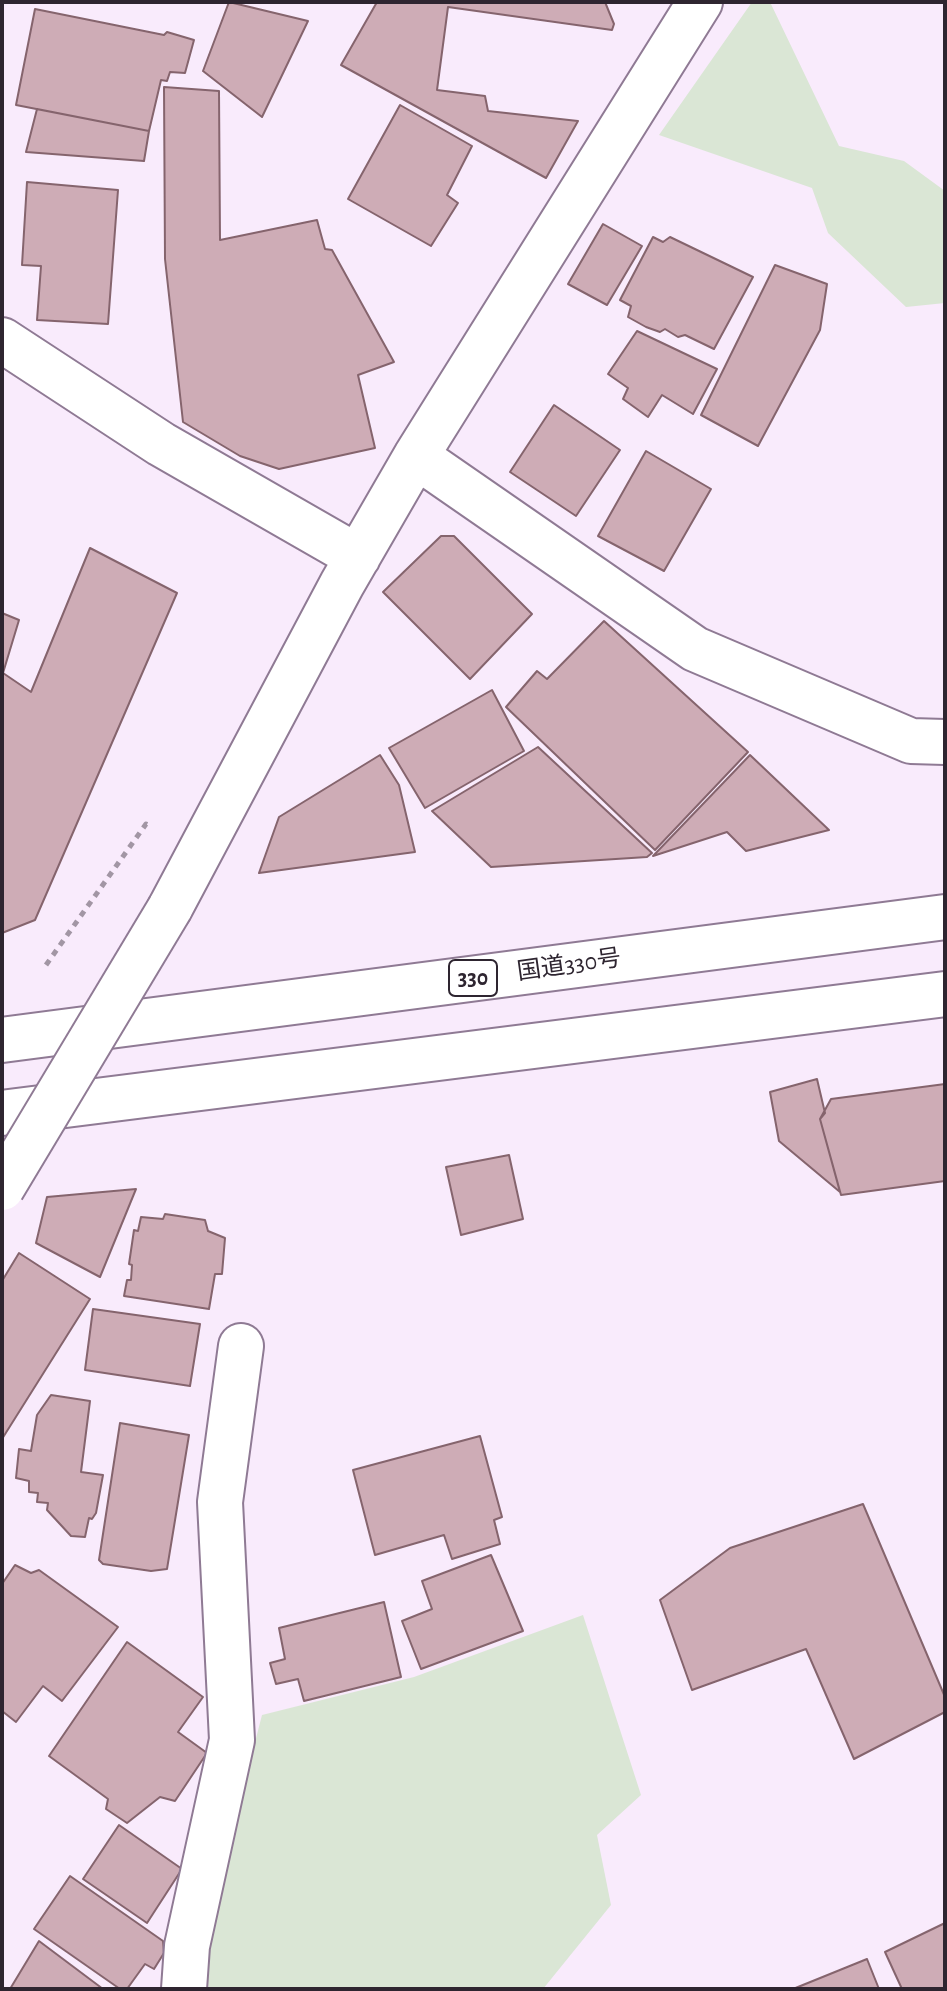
<!DOCTYPE html>
<meta charset="utf-8">
<style>
body{margin:0}
#map{position:relative;width:947px;height:1991px;overflow:hidden;background:#f9ebfc;font-family:"Alegreya Sans",sans-serif}
canvas{display:block}
.frame{position:absolute;inset:0;border:4px solid #2e2530;pointer-events:none}
</style>
<div id="map">
<canvas width="947" height="1991"></canvas>
<div class="frame"></div>
</div>
<script>
const ctx = document.querySelector('canvas').getContext('2d');
ctx.lineJoin = 'round';
function fill(path, color) { ctx.fillStyle = color; ctx.fill(path, 'evenodd'); }
function trace(path, color, width, dash) { ctx.strokeStyle = color; ctx.lineWidth = width; ctx.lineCap = dash ? 'butt' : 'round'; ctx.setLineDash(dash || []); ctx.stroke(path); }
function drawText(font, color, halo, rows, align = 'center') {
  ctx.font = font + ' "Alegreya Sans","Noto Sans JP",sans-serif'; ctx.lineWidth = 8; ctx.setLineDash([]); ctx.textBaseline = 'middle'; ctx.strokeStyle = halo; ctx.fillStyle = color; for (const [text, x, y, turn = 0] of rows) {
    ctx.save(); ctx.translate(x, y); ctx.rotate((+turn || 0) * Math.PI / 180); ctx.textAlign = isNaN(turn) ? turn : align; if (halo) ctx.strokeText(text, 0, 0); ctx.fillText(text, 0, 0); ctx.restore();
  }
}
fill(new Path2D(`
 M 752,2 L 770,2 L 839,146 L 904,161 L 945,191 L 945,303 L 906,307 L 828,233 L 812,188 L 659,135 Z
 M 583,1615 L 641,1795 L 597,1835 L 611,1905 L 543,1989 L 200,1989 L 202,1948 L 262,1715 L 414,1677 Z`), '#dae6d5');
const building = new Path2D(`
 M 229,2 L 308,21 L 262,117 L 203,71 Z
 M 377,2 L 605,2 L 614,24 L 612,30 L 448,7 L 437,90 L 485,96 L 488,111 L 578,121 L 546,178 L 341,65 Z
 M 35,9 L 164,35 L 167,32 L 194,40 L 185,73 L 170,72 L 167,81 L 161,80 L 149,131 L 16,105 Z
 M 164,87 L 219,91 L 220,240 L 317,220 L 325,249 L 332,250 L 394,362 L 358,375 L 375,448 L 279,469 L 240,456 L 183,422 L 165,259 Z
 M 400,105 L 472,146 L 447,195 L 458,203 L 431,246 L 348,199 Z
 M 37,109 L 149,131 L 144,161 L 26,152 Z
 M 27,182 L 118,190 L 108,324 L 37,320 L 41,266 L 22,265 Z
 M 603,224 L 642,246 L 607,305 L 568,284 Z
 M 653,237 L 663,242 L 670,237 L 753,277 L 714,349 L 685,335 L 678,337 L 665,329 L 660,332 L 646,327 L 628,317 L 631,306 L 620,300 Z
 M 775,265 L 827,284 L 820,330 L 758,446 L 701,415 Z
 M 637,331 L 717,369 L 693,414 L 662,395 L 648,417 L 623,399 L 628,388 L 608,374 Z
 M 554,405 L 620,450 L 576,516 L 510,472 Z
 M 646,451 L 711,489 L 664,571 L 598,536 Z
 M 441,536 L 454,536 L 532,614 L 470,679 L 383,592 Z
 M 90,548 L 177,593 L 35,920 L 2,933 L 2,613 L 19,620 L 3,673 L 31,692 Z
 M 604,621 L 748,752 L 655,850 L 506,707 L 537,671 L 547,679 Z
 M 492,690 L 524,751 L 425,808 L 389,748 Z
 M 538,747 L 652,853 L 647,857 L 491,867 L 432,811 Z
 M 380,755 L 399,785 L 415,852 L 259,873 L 279,817 Z
 M 750,755 L 829,830 L 746,851 L 727,832 L 653,856 Z
 M 817,1079 L 825,1113 L 820,1119 L 840,1192 L 779,1141 L 770,1092 Z
 M 945,1084 L 945,1181 L 841,1195 L 820,1119 L 831,1099 Z
 M 509,1155 L 523,1219 L 461,1235 L 446,1167 Z
 M 136,1189 L 100,1277 L 36,1243 L 47,1197 Z
 M 165,1214 L 205,1220 L 208,1231 L 225,1238 L 222,1274 L 215,1274 L 209,1309 L 124,1296 L 127,1280 L 131,1280 L 132,1265 L 129,1264 L 134,1230 L 138,1231 L 141,1217 L 163,1219 Z
 M 19,1253 L 90,1299 L 2,1439 L 2,1281 Z
 M 93,1309 L 200,1324 L 190,1386 L 85,1370 Z
 M 51,1395 L 90,1401 L 81,1472 L 103,1475 L 96,1513 L 92,1519 L 89,1518 L 85,1537 L 71,1536 L 47,1510 L 48,1503 L 37,1502 L 38,1493 L 29,1492 L 29,1481 L 16,1478 L 19,1449 L 31,1451 L 37,1415 Z
 M 120,1423 L 189,1435 L 167,1569 L 151,1571 L 103,1564 L 99,1560 Z
 M 480,1436 L 502,1517 L 494,1520 L 500,1544 L 452,1559 L 444,1535 L 375,1555 L 353,1470 Z
 M 863,1504 L 945,1697 L 945,1712 L 854,1759 L 806,1649 L 692,1690 L 660,1600 L 730,1548 Z
 M 491,1555 L 523,1631 L 421,1669 L 402,1621 L 432,1609 L 422,1581 Z
 M 15,1565 L 31,1573 L 39,1570 L 118,1627 L 62,1701 L 43,1686 L 16,1722 L 2,1711 L 2,1584 Z
 M 384,1602 L 401,1677 L 304,1701 L 298,1679 L 276,1684 L 270,1663 L 285,1659 L 279,1628 Z
 M 127,1642 L 203,1697 L 178,1732 L 207,1753 L 175,1801 L 160,1797 L 127,1823 L 106,1809 L 108,1799 L 49,1756 Z
 M 119,1825 L 182,1869 L 147,1923 L 83,1879 Z
 M 70,1876 L 163,1941 L 164,1953 L 154,1969 L 145,1964 L 127,1989 L 120,1989 L 34,1929 Z
 M 945,1923 L 945,1989 L 902,1989 L 885,1952 Z
 M 39,1941 L 103,1989 L 10,1989 Z
 M 867,1959 L 879,1989 L 793,1989 Z`);
fill(building, '#ceacb6');
trace(building, '#85646d', 2);
const minor = new Path2D(`
 M 2,340 L 161,444 L 358,557
 M 416,456 L 695,649 L 911,741 L 945,742
 M 170,908 L 342,584 L 416,456 L 700,2
 M 184,1989 L 187,1946 L 232,1740 L 220,1502 L 241,1346`);
const trunk = new Path2D(`
 M 2,1040 L 945,917
 M 2,1113 L 945,994`);
trace(minor, '#8f7a94', 48);
trace(trunk, '#8f7a94', 48);
trace(new Path2D(`
 M 46,965 L 146,824 L 152,827`), '#a296a4', 5, [6, 6]);
trace(minor, '#fff', 44);
trace(trunk, '#fff', 44);
const minorBridge = new Path2D(`
 M 2,1188 L 170,908`);
trace(minorBridge, '#8f7a94', 48, []);
trace(minorBridge, '#fff', 44);
for (const [x, y, w] of [
 [473,978,48]
]) { const box = new Path2D(); box.roundRect(x - w / 2, y - 18, w, 36, 6); ctx.fillStyle = '#fff'; ctx.fill(box); trace(box, '#2e2530', 2); }
drawText('bold 22px', '#2e2530', null, [
 ["330",473,978]
]);
drawText('24px', '#2e2530', '#fff', [
 ["国道330号",569,965,-8]
]);
</script>
